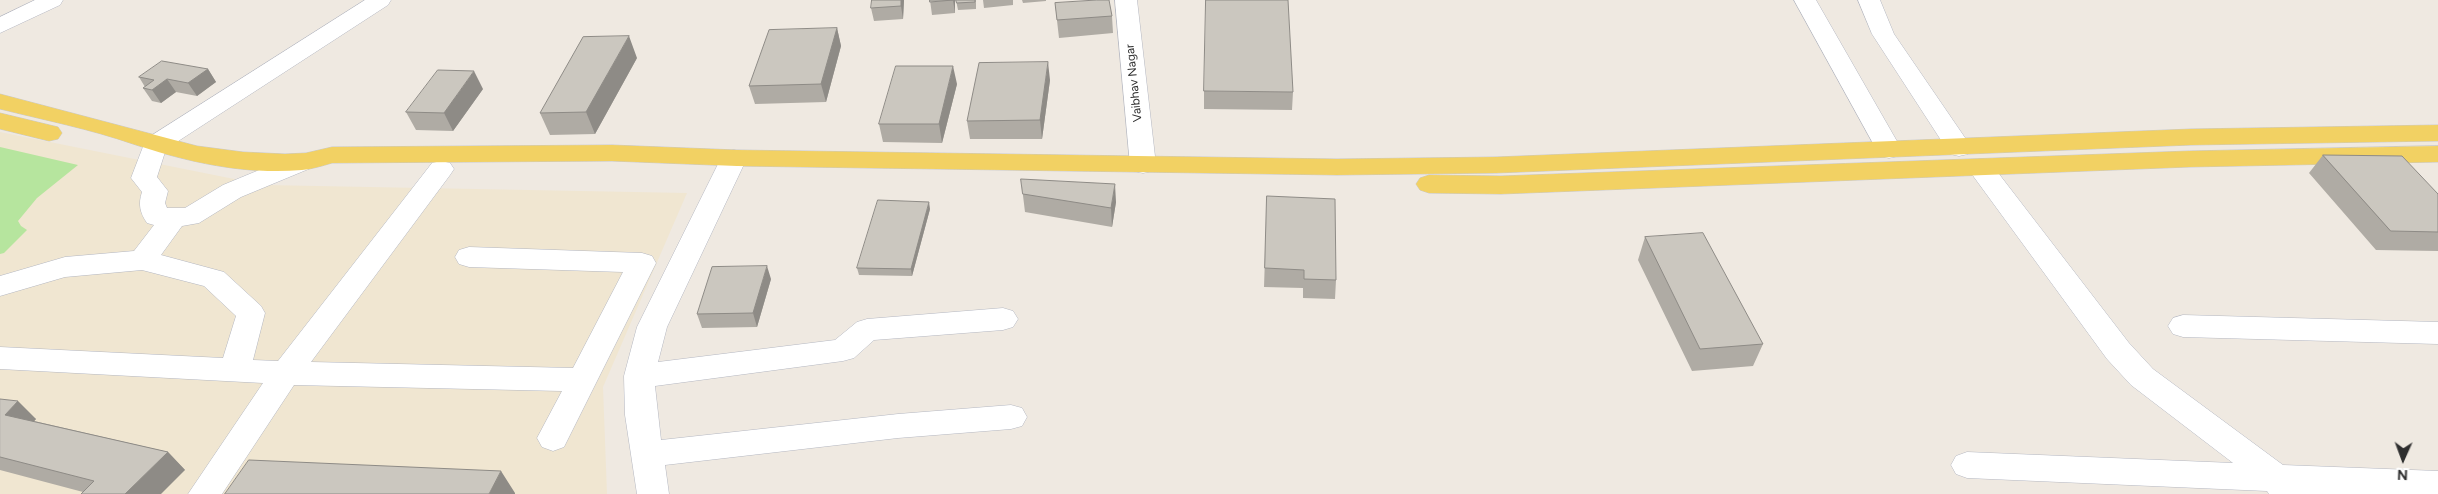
<!DOCTYPE html>
<style>
body{margin:0}
#map{position:relative;width:2438px;height:494px;overflow:hidden;background:#efe9e1;font-family:Figtree,sans-serif}
canvas{display:block}
.north{position:absolute;left:2378px;top:434px;width:50px;height:50px;-webkit-text-stroke:4px #fff;paint-order:stroke;rotate:182deg;font-size:14px;font-weight:700;line-height:20px;text-align:center;color:#2e2e2e}
.north::after{content:'';display:block;margin:auto;width:18px;height:22px;background:#2e2e2e;clip-path:polygon(50% 0,100% 100%,50% 72%,0 100%)}
</style>
<div id="map">
<canvas width="2438" height="494"></canvas>
<div class="north">N</div>
</div>
<script>
const ctx = document.querySelector('canvas').getContext('2d');
ctx.lineJoin = 'round';
function fill(path, color) { ctx.fillStyle = color; ctx.fill(path, 'evenodd'); }
function trace(path, color, width, dash) { ctx.strokeStyle = color; ctx.lineWidth = width; ctx.lineCap = dash ? 'butt' : 'round'; ctx.setLineDash(dash || []); ctx.stroke(path); }
function drawText(font, color, halo, rows, align = 'center') {
  ctx.font = font + ' Figtree,sans-serif'; ctx.lineWidth = 4; ctx.setLineDash([]); ctx.textBaseline = 'middle'; ctx.strokeStyle = halo; ctx.fillStyle = color; for (const [text, x, y, turn = 0] of rows) {
    ctx.save(); ctx.translate(x, y); ctx.rotate((+turn || 0) * Math.PI / 180); ctx.textAlign = isNaN(turn) ? turn : align; if (halo) ctx.strokeText(text, 0, 0); ctx.fillText(text, 0, 0); ctx.restore();
  }
}
fill(new Path2D(`
 M 0,132 L 264,185 L 687,193 L 603,387 L 607,494 L 0,494 Z`), '#f0e6d1');
fill(new Path2D(`
 M 0,147 L 78,165 L 37,198 L 18,221 L 21,226 L 27,230 L 4,253 L 0,254 Z`), '#b6e59e');
const minor = new Path2D(`
 M 365,0 L 391,0 L 388,5 L 166,149 L 157,177 L 168,191 L 165,203 L 167,208 L 185,208 L 223,185 L 293,156 L 302,154 L 311,156 L 315,162 L 311,168 L 241,197 L 199,223 L 182,226 L 161,255 L 224,272 L 261,306 L 265,313 L 253,360 L 278,361 L 432,163 L 441,161 L 450,163 L 454,169 L 450,175 L 311,362 L 573,368 L 623,272 L 469,267 L 459,264 L 455,257 L 459,250 L 469,247 L 642,253 L 652,256 L 656,263 L 564,447 L 553,451 L 542,447 L 537,438 L 562,391 L 294,385 L 222,494 L 188,494 L 263,383 L 0,369 L 0,347 L 223,358 L 236,316 L 204,286 L 142,270 L 65,277 L 0,296 L 0,276 L 65,257 L 134,251 L 154,225 L 147,223 C 140,213 138,204 142,192 L 131,178 L 146,139 Z
 M 1115,0 L 1137,0 L 1156,165 L 1152,171 L 1143,173 L 1134,171 L 1130,165 Z
 M 1794,0 L 1816,0 L 1902,150 L 1898,156 L 1889,158 L 1880,156 Z
 M 1858,0 L 1880,0 L 1894,34 L 1972,148 L 1968,154 L 1959,156 L 1950,154 L 1872,34 Z
 M 734,150 L 743,152 L 747,158 L 667,327 L 658,362 L 835,340 L 857,322 L 867,319 L 1003,308 L 1013,311 L 1018,319 L 1013,327 L 1003,330 L 874,340 L 854,358 L 843,361 L 655,386 L 661,440 L 898,414 L 1011,405 L 1022,408 L 1027,417 L 1022,426 L 1011,429 L 898,438 L 665,465 L 669,494 L 637,494 L 625,415 L 624,376 L 637,327 L 721,158 L 725,152 Z
 M 1980,159 L 1989,161 L 2129,343 L 2153,369 L 2283,465 L 2438,471 L 2438,494 L 2269,494 L 2267,491 L 1967,478 L 1956,474 L 1951,465 L 1956,456 L 1967,452 L 2233,463 L 2131,385 L 2107,359 L 1971,173 L 1967,167 L 1971,161 Z
 M 2183,315 L 2438,322 L 2438,344 L 2183,337 L 2173,334 L 2168,326 L 2173,318 Z`);
const tertiary = new Path2D(`
 M 35,0 L 63,0 L 60,5 L 0,33 L 0,17 Z`);
const primary = new Path2D(`
 M 0,94 L 197,146 L 243,152 L 285,154 L 306,153 L 332,147 L 612,145 L 737,150 L 1337,159 L 1496,157 L 2191,129 L 2438,125 L 2438,141 L 2191,145 L 1496,173 L 1337,175 L 737,166 L 612,161 L 332,163 C 322,166 312,169 302,170 C 245,175 187,162 133,144 C 90,129 44,120 0,109 Z
 M 0,113 L 58,127 L 62,133 L 58,139 L 49,141 L 0,129 Z
 M 2438,146 L 2438,162 L 2189,167 L 1501,194 L 1429,193 L 1420,190 L 1416,184 L 1420,178 L 1429,175 L 1501,176 L 2189,151 Z`);
trace(minor, '#b4b7c1', 1);
trace(tertiary, '#b4b7c1', 1);
trace(primary, '#c9c9c9', 1);
fill(minor, '#fff');
fill(tertiary, '#fff');
fill(primary, '#f2d163');
fill(new Path2D(`
 M 904,0 L 903,19 L 874,21 L 871,8 Z
 M 930,0 L 955,0 L 955,13 L 932,15 Z
 M 956,0 L 976,0 L 976,9 L 958,10 Z
 M 983,0 L 1013,0 L 1013,5 L 984,8 Z
 M 1022,0 L 1046,0 L 1046,1 L 1023,3 Z
 M 1055,3 L 1112,16 L 1113,33 L 1059,38 Z
 M 837,28 L 841,46 L 826,102 L 755,104 L 749,86 Z
 M 637,58 L 595,134 L 550,135 L 540,113 Z
 M 208,69 L 216,82 L 197,96 L 176,92 L 161,103 L 152,101 L 143,88 L 145,87 L 139,77 Z
 M 1050,80 L 1042,139 L 970,139 L 967,121 Z
 M 957,84 L 942,143 L 883,142 L 879,124 Z
 M 483,89 L 453,131 L 416,130 L 406,112 Z
 M 1204,91 L 1293,92 L 1292,110 L 1204,109 Z
 M 2323,155 L 2438,194 L 2438,251 L 2376,250 L 2309,173 Z
 M 1021,179 L 1116,202 L 1112,227 L 1025,212 Z
 M 1267,196 L 1336,280 L 1335,299 L 1303,298 L 1303,288 L 1264,287 Z
 M 930,209 L 912,276 L 859,275 L 857,268 Z
 M 1645,237 L 1763,344 L 1753,366 L 1692,371 L 1638,260 Z
 M 771,279 L 757,327 L 702,328 L 697,314 Z
 M 0,399 L 36,419 L 34,421 L 168,452 L 185,470 L 83,492 L 0,470 Z`), '#afaba4');
fill(new Path2D(`
 M 901,0 L 904,0 L 903,19 L 901,6 Z
 M 953,0 L 955,0 L 955,13 Z
 M 837,28 L 841,46 L 826,102 L 821,84 Z
 M 629,36 L 637,58 L 595,134 L 586,112 Z
 M 1048,62 L 1050,80 L 1042,139 L 1040,120 Z
 M 953,66 L 957,84 L 942,143 L 939,124 Z
 M 208,69 L 216,82 L 197,96 L 188,83 Z
 M 474,71 L 483,89 L 453,131 L 444,113 Z
 M 167,79 L 176,92 L 161,103 L 152,90 Z
 M 1115,184 L 1116,202 L 1112,227 L 1111,208 Z
 M 929,202 L 930,209 L 912,276 L 911,269 Z
 M 767,266 L 771,279 L 757,327 L 753,313 Z
 M 18,401 L 36,419 L 24,433 L 5,415 Z
 M 168,452 L 185,470 L 161,494 L 125,494 Z
 M 501,471 L 515,493 L 515,494 L 489,494 Z`), '#8e8b86');
const building = new Path2D(`
 M 872,0 L 901,0 L 901,6 L 871,8 Z
 M 930,0 L 953,0 L 930,2 Z
 M 956,0 L 975,0 L 975,2 L 957,3 Z
 M 1097,0 L 1109,0 L 1112,16 L 1057,20 L 1055,3 Z
 M 1206,0 L 1288,0 L 1293,92 L 1204,91 Z
 M 837,28 L 821,84 L 749,86 L 769,30 Z
 M 629,36 L 586,112 L 540,113 L 583,37 Z
 M 162,61 L 208,69 L 188,83 L 167,79 L 152,90 L 143,88 L 154,80 L 139,77 Z
 M 1048,62 L 1040,120 L 967,121 L 979,63 Z
 M 896,66 L 953,66 L 939,124 L 879,124 Z
 M 438,70 L 474,71 L 444,113 L 406,112 Z
 M 2323,155 L 2402,156 L 2438,194 L 2438,232 L 2391,231 Z
 M 1021,179 L 1115,184 L 1111,208 L 1023,194 Z
 M 1267,196 L 1335,199 L 1336,280 L 1304,279 L 1304,270 L 1265,268 Z
 M 878,200 L 929,202 L 911,269 L 857,268 Z
 M 1703,233 L 1763,344 L 1700,349 L 1645,237 Z
 M 767,266 L 753,313 L 697,314 L 712,267 Z
 M 0,399 L 18,401 L 5,415 L 168,452 L 125,494 L 81,494 L 94,481 L 0,457 Z
 M 249,460 L 501,471 L 489,494 L 225,494 Z`);
fill(building, '#cbc7bf');
trace(building, '#8e8b86', 1);
drawText('12px', '#2e2e2e', '#fff', [
 ["Vaibhav Nagar",1134,83,-96]
]);
</script>
